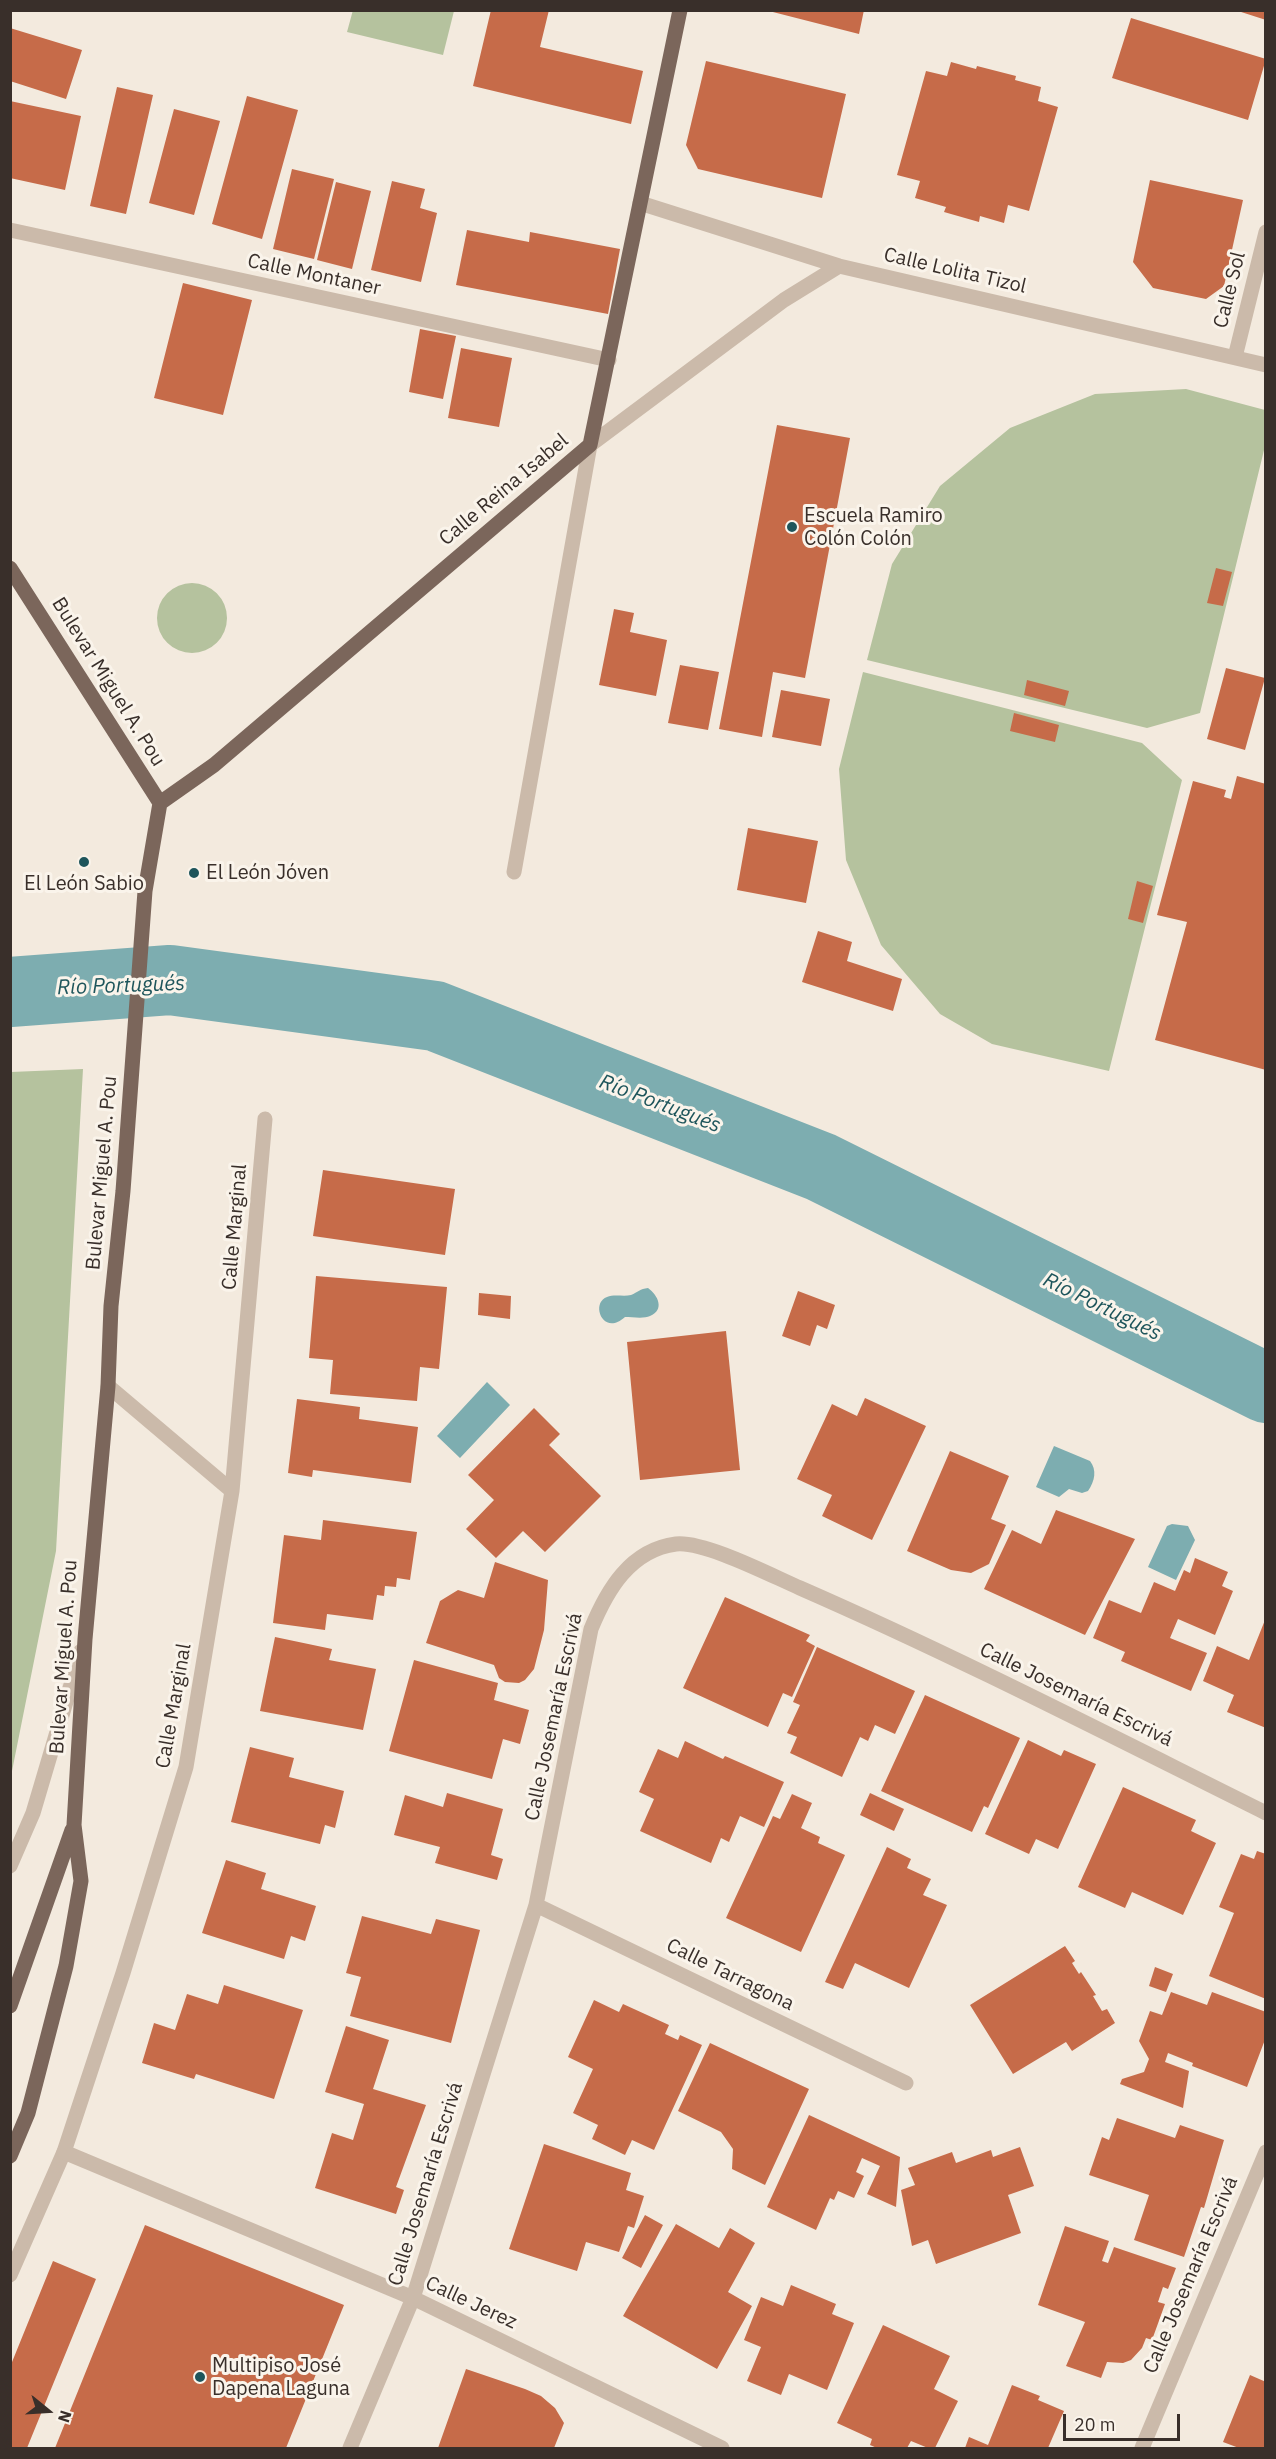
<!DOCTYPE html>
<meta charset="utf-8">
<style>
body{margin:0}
#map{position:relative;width:1276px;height:2459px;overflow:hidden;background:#f3eade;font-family:"IBM Plex Sans",sans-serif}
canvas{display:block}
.frame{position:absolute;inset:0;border:12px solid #392f2a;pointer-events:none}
.north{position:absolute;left:18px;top:2381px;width:60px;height:60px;-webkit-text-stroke:4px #faf4eb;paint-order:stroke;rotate:108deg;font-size:16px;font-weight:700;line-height:24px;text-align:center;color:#392f2a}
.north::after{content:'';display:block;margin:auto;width:21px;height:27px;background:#392f2a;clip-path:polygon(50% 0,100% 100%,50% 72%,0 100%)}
.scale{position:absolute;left:1063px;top:2414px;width:117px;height:27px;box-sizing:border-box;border:3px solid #392f2a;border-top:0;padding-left:8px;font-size:18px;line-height:21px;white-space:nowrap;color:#392f2a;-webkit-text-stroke:4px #faf4eb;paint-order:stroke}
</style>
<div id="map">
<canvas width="1276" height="2459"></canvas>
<div class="frame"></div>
<div class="north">N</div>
<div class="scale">20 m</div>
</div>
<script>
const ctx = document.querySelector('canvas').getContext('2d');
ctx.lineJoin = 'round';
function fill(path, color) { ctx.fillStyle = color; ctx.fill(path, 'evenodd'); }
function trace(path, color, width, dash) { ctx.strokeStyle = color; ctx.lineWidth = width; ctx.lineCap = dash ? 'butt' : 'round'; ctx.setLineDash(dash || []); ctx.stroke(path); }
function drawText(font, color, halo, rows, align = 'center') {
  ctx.font = font + ' "IBM Plex Sans",sans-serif'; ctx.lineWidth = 6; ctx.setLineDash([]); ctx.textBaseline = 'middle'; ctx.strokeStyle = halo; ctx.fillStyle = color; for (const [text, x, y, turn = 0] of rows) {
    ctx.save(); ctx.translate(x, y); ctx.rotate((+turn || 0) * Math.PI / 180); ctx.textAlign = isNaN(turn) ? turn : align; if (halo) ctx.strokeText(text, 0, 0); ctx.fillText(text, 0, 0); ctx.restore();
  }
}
fill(new Path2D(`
 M 353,10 L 454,10 L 454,11 L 443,55 L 347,32 Z
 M 1186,389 L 1265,410 L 1265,446 L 1200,713 L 1147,728 L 867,660 L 892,564 L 940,486 L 1010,428 L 1095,394 Z
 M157 618a35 35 0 1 1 70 0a35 35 0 1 1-70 0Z
 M 863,672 L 1142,743 L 1182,780 L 1109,1071 L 992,1044 L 940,1014 L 881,945 L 846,860 L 839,769 Z
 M 83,1069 L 56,1551 L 11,1776 L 11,1072 Z`), '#b5c29e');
fill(new Path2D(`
 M 648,1288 C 658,1295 665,1310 650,1316 C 644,1319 632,1317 625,1317 C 603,1337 590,1303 607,1297 C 614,1294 624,1297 631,1295 C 638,1292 640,1289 648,1288 Z
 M 487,1382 L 510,1405 L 460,1458 L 437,1436 Z
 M 1054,1446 L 1090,1461 C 1097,1470 1095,1481 1088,1491 L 1082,1493 L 1069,1489 L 1059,1497 L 1036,1487 Z
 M 1172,1524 L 1188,1526 L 1195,1540 L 1176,1580 L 1148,1567 L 1167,1526 Z`), '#7dadb0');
trace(new Path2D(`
 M 10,992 L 170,980 L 435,1016 L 821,1167 L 1266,1388`), '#7dadb0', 70);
fill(new Path2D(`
 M 491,10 L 549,10 L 540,47 L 643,71 L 631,124 L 473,86 Z
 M 765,10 L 864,10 L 859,34 Z
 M 1238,10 L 1266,10 L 1266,20 L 1238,11 Z
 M 1131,18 L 1266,59 L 1248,120 L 1112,78 Z
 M 10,28 L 82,50 L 66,99 L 10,81 Z
 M 706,61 L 846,94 L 822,198 L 698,169 L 686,145 Z
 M 951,62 L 976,69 L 977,66 L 1016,76 L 1015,80 L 1041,87 L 1038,101 L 1058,107 L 1029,211 L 1008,205 L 1004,223 L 980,216 L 979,222 L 944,212 L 946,207 L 915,198 L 920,181 L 897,175 L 926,71 L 947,76 Z
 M 117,87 L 153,95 L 126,214 L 90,206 Z
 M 247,96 L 298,110 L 262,239 L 212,224 Z
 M 10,101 L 81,116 L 65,190 L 10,178 Z
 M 174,109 L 220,121 L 194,215 L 149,203 Z
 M 292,169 L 334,179 L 314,259 L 273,249 Z
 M 1150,180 L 1243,200 L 1224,286 L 1206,299 L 1153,288 L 1133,262 Z
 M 392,181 L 425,189 L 420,208 L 437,213 L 421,282 L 371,270 Z
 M 336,182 L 371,191 L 352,269 L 317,260 Z
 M 467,230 L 529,242 L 530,232 L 620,249 L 608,314 L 456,285 Z
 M 183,283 L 252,300 L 223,415 L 154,398 Z
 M 420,329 L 456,336 L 443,399 L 409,392 Z
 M 461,348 L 512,358 L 499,427 L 448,418 Z
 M 777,425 L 850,438 L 805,678 L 773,672 L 762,737 L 719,729 Z
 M 1216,568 L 1232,572 L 1223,606 L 1207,603 Z
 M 614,609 L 634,613 L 630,632 L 667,640 L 656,696 L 599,685 Z
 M 680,665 L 719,672 L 708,730 L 668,723 Z
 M 1226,668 L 1265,678 L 1245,750 L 1207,739 Z
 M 1027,680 L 1069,691 L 1065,706 L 1024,695 Z
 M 781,690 L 830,699 L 821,746 L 772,737 Z
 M 1014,713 L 1059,725 L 1055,742 L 1010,731 Z
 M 1237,776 L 1266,784 L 1266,1070 L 1155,1040 L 1187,922 L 1157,915 L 1193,781 L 1226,790 L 1224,797 L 1231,799 Z
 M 748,828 L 818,841 L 806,903 L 737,890 Z
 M 1137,881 L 1153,886 L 1143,923 L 1128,919 Z
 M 818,931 L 852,942 L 847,961 L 902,979 L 893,1011 L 802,982 Z
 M 323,1170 L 455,1189 L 445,1255 L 313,1236 Z
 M 316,1276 L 447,1287 L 439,1369 L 420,1367 L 417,1401 L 330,1394 L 333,1360 L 309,1358 Z
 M 798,1291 L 835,1305 L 827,1329 L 817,1325 L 810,1346 L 782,1336 Z
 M 479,1293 L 511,1296 L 510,1319 L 478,1315 Z
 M 726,1331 L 740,1470 L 640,1480 L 627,1342 Z
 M 865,1398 L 926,1426 L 872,1540 L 822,1516 L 832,1495 L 797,1479 L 832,1404 L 857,1416 Z
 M 297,1399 L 360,1407 L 359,1419 L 418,1427 L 411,1483 L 313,1470 L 312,1477 L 288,1473 Z
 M 534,1408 L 560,1434 L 549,1445 L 601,1496 L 545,1552 L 523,1531 L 496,1558 L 466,1529 L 494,1500 L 468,1475 Z
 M 950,1451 L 1009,1476 L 991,1519 L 1006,1525 L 989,1564 L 971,1573 L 951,1570 L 907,1551 Z
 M 1056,1510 L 1135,1539 L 1085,1635 L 984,1589 L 1012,1530 L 1041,1544 Z
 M 323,1520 L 417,1532 L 410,1580 L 397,1578 L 396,1587 L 385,1586 L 384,1596 L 377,1595 L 373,1620 L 327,1614 L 325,1630 L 273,1623 L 284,1535 L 321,1540 Z
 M 1195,1558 L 1228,1572 L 1222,1586 L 1233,1591 L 1215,1635 L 1178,1619 L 1170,1638 L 1207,1653 L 1191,1691 L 1121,1661 L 1125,1652 L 1093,1638 L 1109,1600 L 1141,1613 L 1154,1582 L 1175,1591 L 1184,1570 L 1190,1573 Z
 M 495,1562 L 548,1580 L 544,1630 L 534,1669 L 525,1680 L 519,1683 L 505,1682 L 499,1678 L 494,1665 L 426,1643 L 440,1601 L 458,1590 L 484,1598 Z
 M 725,1597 L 810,1635 L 806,1641 L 815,1646 L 792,1697 L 783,1693 L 768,1727 L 683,1688 Z
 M 1265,1620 L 1266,1620 L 1266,1728 L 1227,1712 L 1234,1695 L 1203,1681 L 1217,1646 L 1249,1660 Z
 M 275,1637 L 332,1649 L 329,1660 L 376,1669 L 363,1730 L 260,1711 Z
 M 817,1647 L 915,1691 L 895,1734 L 875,1725 L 868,1741 L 860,1737 L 842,1777 L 790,1753 L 797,1737 L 787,1733 L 800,1705 L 793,1702 Z
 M 414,1660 L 498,1683 L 494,1700 L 529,1710 L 520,1744 L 503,1739 L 492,1779 L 389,1751 Z
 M 925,1695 L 1020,1738 L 988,1808 L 984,1806 L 972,1832 L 881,1791 Z
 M 1028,1740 L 1061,1756 L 1064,1750 L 1096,1764 L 1058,1849 L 1036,1839 L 1029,1854 L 985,1834 Z
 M 685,1741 L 723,1759 L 725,1756 L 784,1782 L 764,1827 L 740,1816 L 729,1842 L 721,1838 L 711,1863 L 640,1831 L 654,1799 L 639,1792 L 658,1749 L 678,1758 Z
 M 250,1747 L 294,1758 L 289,1777 L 344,1791 L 335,1828 L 325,1825 L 320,1844 L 231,1822 Z
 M 1123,1787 L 1196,1820 L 1191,1831 L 1216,1843 L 1183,1915 L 1132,1892 L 1125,1908 L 1078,1887 Z
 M 447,1793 L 503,1809 L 491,1855 L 503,1859 L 497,1880 L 435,1863 L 440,1847 L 394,1835 L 405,1795 L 443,1807 Z
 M 870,1793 L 904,1809 L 894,1831 L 860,1815 Z
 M 792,1794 L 812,1803 L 801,1828 L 820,1837 L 818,1843 L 845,1855 L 801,1952 L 726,1918 L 773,1816 L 780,1819 Z
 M 887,1847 L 911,1859 L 907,1868 L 931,1879 L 923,1895 L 947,1905 L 909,1988 L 855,1963 L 843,1989 L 825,1982 Z
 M 1257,1851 L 1266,1854 L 1266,1999 L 1209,1976 L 1234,1913 L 1219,1907 L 1241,1854 L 1254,1859 Z
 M 226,1860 L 266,1873 L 261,1889 L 316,1906 L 305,1941 L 291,1936 L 284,1959 L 202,1933 Z
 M 362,1916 L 431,1934 L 436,1919 L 480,1930 L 451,2043 L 350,2016 L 361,1977 L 346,1973 Z
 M 1065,1946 L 1075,1961 L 1072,1963 L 1079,1974 L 1081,1972 L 1096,1995 L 1093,1996 L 1102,2011 L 1107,2009 L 1115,2023 L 1072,2051 L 1066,2042 L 1013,2074 L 970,2005 Z
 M 1155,1967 L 1173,1974 L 1166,1992 L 1149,1986 Z
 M 224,1985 L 303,2010 L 274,2099 L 196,2074 L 194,2079 L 142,2063 L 154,2023 L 175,2030 L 187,1994 L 218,2004 Z
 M 1171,1992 L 1207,2005 L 1212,1992 L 1266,2012 L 1266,2037 L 1247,2087 L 1192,2066 L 1193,2063 L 1168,2053 L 1165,2062 L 1189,2071 L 1183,2108 L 1120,2084 L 1122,2079 L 1144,2072 L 1149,2059 L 1139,2041 L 1150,2011 L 1162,2015 Z
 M 594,2000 L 619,2012 L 623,2004 L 669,2025 L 665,2034 L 678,2040 L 680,2035 L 702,2045 L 654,2150 L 632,2140 L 625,2155 L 592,2139 L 598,2125 L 573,2113 L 593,2069 L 568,2057 Z
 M 346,2026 L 389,2040 L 373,2089 L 426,2105 L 396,2187 L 404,2190 L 396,2214 L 315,2188 L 332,2133 L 353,2140 L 364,2104 L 325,2092 Z
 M 710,2043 L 809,2089 L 765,2185 L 732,2169 L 733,2149 L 721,2132 L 678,2111 Z
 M 809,2115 L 900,2157 L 896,2207 L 867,2194 L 880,2166 L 862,2158 L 856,2172 L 864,2176 L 854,2198 L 838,2191 L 834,2200 L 830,2198 L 816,2230 L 767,2207 Z
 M 1117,2118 L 1175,2138 L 1180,2125 L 1224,2140 L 1204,2208 L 1201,2207 L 1184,2257 L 1134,2240 L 1149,2195 L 1089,2175 L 1102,2137 L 1109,2140 Z
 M 544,2144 L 631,2173 L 626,2190 L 644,2196 L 634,2228 L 628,2226 L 619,2252 L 586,2242 L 577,2271 L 509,2249 Z
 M 1020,2147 L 1034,2186 L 1008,2195 L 1021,2233 L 936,2264 L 928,2240 L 912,2246 L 901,2190 L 915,2185 L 908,2168 L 952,2152 L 956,2163 L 991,2150 L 993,2157 Z
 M 645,2215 L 663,2225 L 641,2268 L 622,2258 Z
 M 676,2224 L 719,2248 L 730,2228 L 755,2243 L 728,2292 L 752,2306 L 717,2369 L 623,2316 Z
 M 145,2225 L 344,2305 L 286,2448 L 55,2448 Z
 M 1065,2226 L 1109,2241 L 1102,2261 L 1108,2263 L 1114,2247 L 1176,2268 L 1168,2289 L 1163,2287 L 1158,2302 L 1165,2304 L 1152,2340 L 1146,2338 L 1142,2348 L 1131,2360 L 1123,2363 L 1107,2362 L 1101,2378 L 1066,2366 L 1085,2322 L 1038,2305 Z
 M 53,2261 L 96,2279 L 27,2448 L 10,2448 L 10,2367 Z
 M 791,2285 L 836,2304 L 832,2314 L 854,2323 L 827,2390 L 789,2374 L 781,2395 L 747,2381 L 761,2347 L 744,2340 L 761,2297 L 783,2306 Z
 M 883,2325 L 950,2356 L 934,2389 L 958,2401 L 935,2448 L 928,2448 L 911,2441 L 907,2448 L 877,2448 L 870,2445 L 872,2439 L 837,2423 Z
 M 466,2369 L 525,2389 L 541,2396 L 555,2408 L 564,2423 L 554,2448 L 438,2448 Z
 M 1250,2375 L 1266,2382 L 1266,2448 L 1239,2448 L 1223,2442 Z
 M 1012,2385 L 1040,2396 L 1038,2400 L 1064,2411 L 1048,2448 L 965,2448 L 969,2437 L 988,2445 Z`), '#c66b49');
trace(new Path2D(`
 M 10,1866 L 33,1813 L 81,1651
 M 10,2275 L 64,2152`), '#cbbaaa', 15);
trace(new Path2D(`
 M 640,203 L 839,266 L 1266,365
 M 10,230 L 609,360
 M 1235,357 L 1266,232
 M 514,872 L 590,445 L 784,300 L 839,266
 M 265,1119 L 232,1491 L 186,1767 L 123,1973 L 64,2152 L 413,2298 L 722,2448
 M 108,1386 L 232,1491
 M 536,1905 L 906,2083
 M 350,2448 L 413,2298 L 536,1905 L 591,1629 C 607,1590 630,1550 676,1544 C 705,1541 772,1576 800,1588 C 958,1657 1111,1736 1266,1813
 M 1142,2448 L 1266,2152`), '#cbbaaa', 15);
trace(new Path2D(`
 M 10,568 L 160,803 L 145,891 L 123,1191 L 111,1306 L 108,1386 L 85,1639 L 74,1825 L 81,1881 L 66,1966 L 28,2113 L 10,2156
 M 160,803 L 214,765 L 590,445 L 680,10
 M 10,2006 L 72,1830`), '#7b665b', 15);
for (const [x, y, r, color] of [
 [792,527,6,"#1e555b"],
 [84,862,6,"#1e555b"],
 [194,873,6,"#1e555b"],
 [200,2377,6,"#1e555b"]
]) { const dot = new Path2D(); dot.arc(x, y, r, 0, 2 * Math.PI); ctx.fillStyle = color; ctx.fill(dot); trace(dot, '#faf4eb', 2); }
drawText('20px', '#392f2a', '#faf4eb', [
 ["Calle Lolita Tizol",955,271,13],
 ["Calle Montaner",314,275,12],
 ["Calle Sol",1230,290,-76],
 ["Calle Reina Isabel",504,490,-40],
 ["Bulevar Miguel A. Pou",108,682,58],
 ["Bulevar Miguel A. Pou",102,1173,-85],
 ["Calle Marginal",235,1227,-85],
 ["Bulevar Miguel A. Pou",64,1657,-86],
 ["Calle Josemaría Escrivá",1076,1695,26],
 ["Calle Marginal",174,1706,-80],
 ["Calle Josemaría Escrivá",554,1717,-78],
 ["Calle Tarragona",730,1975,26],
 ["Calle Josemaría Escrivá",426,2184,-73],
 ["Calle Josemaría Escrivá",1191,2275,-67],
 ["Calle Jerez",471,2303,25]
]);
drawText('20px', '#392f2a', '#faf4eb', [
 ["Escuela Ramiro",804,516],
 ["Colón Colón",804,539],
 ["El León Jóven",206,873],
 ["El León Sabio",84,884,"center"],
 ["Multipiso José",212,2366],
 ["Dapena Laguna",212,2389]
], 'left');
drawText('italic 21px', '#1e555b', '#faf4eb', [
 ["Río Portugués",121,986,-2],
 ["Río Portugués",660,1104,21],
 ["Río Portugués",1102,1307,26]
]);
</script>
